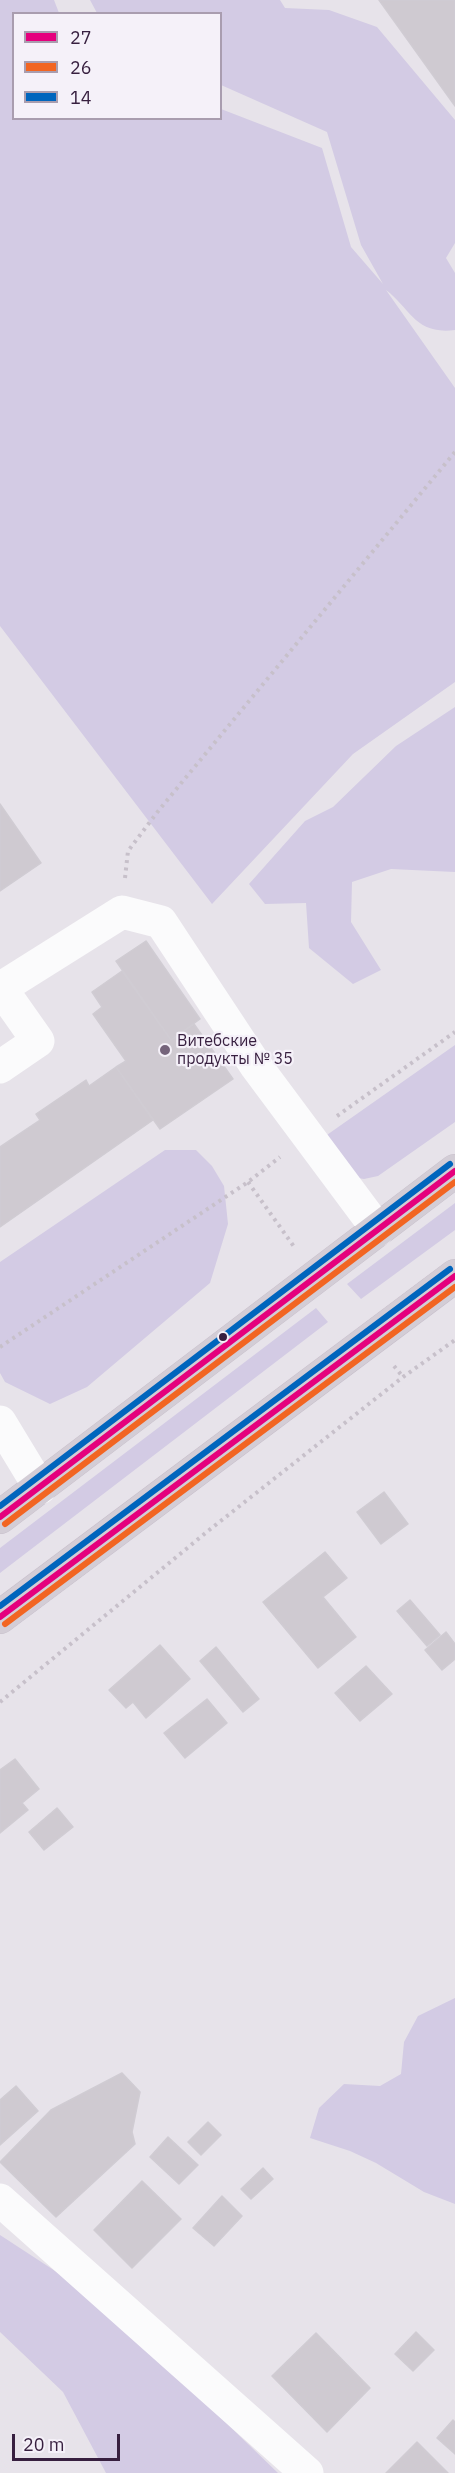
<!DOCTYPE html>
<meta charset="utf-8">
<style>
body{margin:0}
#map{position:relative;width:455px;height:2473px;overflow:hidden;background:#e7e3ea;font-family:"IBM Plex Sans",sans-serif}
canvas{display:block}
.legend{position:absolute;left:12px;top:12px;width:210px;height:108px;box-sizing:border-box;background:#f5f1f9;border:2px solid #a99daf;margin:0;padding:8px 10px;list-style:none;font-size:18px;color:#371f3f}
.legend li{display:flex;align-items:center;gap:12px;height:30px}
.legend b{width:30px;border:2px solid #a99daf}
.scale{position:absolute;left:12px;top:2434px;width:108px;height:27px;box-sizing:border-box;border:3px solid #371f3f;border-top:0;padding-left:8px;font-size:18px;line-height:21px;white-space:nowrap;color:#371f3f;-webkit-text-stroke:4px #f5f1f9;paint-order:stroke}
</style>
<div id="map">
<canvas width="455" height="2473"></canvas>
<ul class="legend">
<li><b style="height:8px;background:#e5007d"></b>27</li>
<li><b style="height:8px;background:#f26522"></b>26</li>
<li><b style="height:8px;background:#0065bd"></b>14</li>
</ul>
<div class="scale">20 m</div>
</div>
<script>
const ctx = document.querySelector('canvas').getContext('2d');
ctx.lineJoin = 'round';
function fill(path, color) { ctx.fillStyle = color; ctx.fill(path, 'evenodd'); }
function trace(path, color, width, dash) { ctx.strokeStyle = color; ctx.lineWidth = width; ctx.lineCap = dash ? 'butt' : 'round'; ctx.setLineDash(dash || []); ctx.stroke(path); }
function drawText(font, color, halo, rows, align = 'center') {
  ctx.font = font + ' "IBM Plex Sans",sans-serif'; ctx.lineWidth = 4.5; ctx.setLineDash([]); ctx.textBaseline = 'middle'; ctx.strokeStyle = halo; ctx.fillStyle = color; for (const [text, x, y, turn = 0] of rows) {
    ctx.save(); ctx.translate(x, y); ctx.rotate((+turn || 0) * Math.PI / 180); ctx.textAlign = isNaN(turn) ? turn : align; if (halo) ctx.strokeText(text, 0, 0); ctx.fillText(text, 0, 0); ctx.restore();
  }
}
fill(new Path2D(`
 M 0,0 L 54,0 L 59,13 L 14,14 L 14,118 L 220,118 L 221,109 L 322,148 L 351,247 L 383,284 L 361,245 L 327,132 L 221,85 L 220,14 L 97,13 L 90,0 L 280,0 L 285,8 L 329,10 L 377,27 L 455,120 L 455,243 L 446,258 L 455,273 L 455,330 C 415,335 411,309 386,290 L 455,388 L 455,682 L 353,754 L 212,904 L 0,626 Z
 M 455,707 L 455,872 L 391,869 L 352,882 L 351,922 L 381,970 L 353,984 L 309,948 L 306,903 L 265,904 L 249,884 L 305,821 L 333,807 L 396,746 Z
 M 455,1045 L 455,1122 L 378,1176 L 364,1179 L 352,1177 L 324,1137 Z
 M 165,1150 L 196,1150 L 212,1166 L 224,1186 L 228,1224 L 210,1283 L 87,1387 L 50,1404 L 5,1382 L 0,1373 L 0,1262 Z
 M 455,1203 L 455,1230 L 361,1299 L 347,1284 Z
 M 316,1308 L 328,1322 L 0,1573 L 0,1548 Z
 M 455,1998 L 455,2204 L 424,2192 L 376,2163 L 350,2151 L 310,2138 L 319,2108 L 344,2084 L 380,2086 L 401,2074 L 404,2042 L 418,2016 Z
 M 0,2235 L 98,2299 L 278,2473 L 106,2473 L 63,2392 L 0,2332 Z`), '#d3cbe4');
const building = new Path2D(`
 M 379,0 L 455,0 L 455,106 Z
 M 0,804 L 41,863 L 0,891 Z
 M 146,941 L 200,1019 L 171,1040 L 116,961 Z
 M 122,971 L 171,1040 L 194,1024 L 233,1079 L 160,1129 L 116,1067 L 126,1061 L 93,1014 L 102,1007 L 92,992 Z
 M 116,1067 L 153,1120 L 0,1227 L 0,1147 L 40,1120 L 36,1114 L 86,1080 L 89,1086 Z
 M 384,1492 L 408,1524 L 381,1544 L 357,1512 Z
 M 325,1552 L 347,1578 L 323,1597 L 356,1637 L 318,1668 L 263,1602 Z
 M 410,1600 L 440,1635 L 427,1646 L 397,1611 Z
 M 446,1632 L 455,1644 L 455,1659 L 442,1670 L 425,1650 Z
 M 160,1645 L 190,1679 L 146,1718 L 133,1702 L 126,1708 L 109,1690 Z
 M 216,1647 L 259,1699 L 243,1712 L 200,1661 Z
 M 366,1666 L 392,1694 L 360,1721 L 335,1693 Z
 M 207,1699 L 227,1723 L 185,1758 L 164,1733 Z
 M 15,1759 L 39,1789 L 22,1803 L 28,1810 L 0,1833 L 0,1770 Z
 M 57,1808 L 73,1827 L 44,1850 L 29,1832 Z
 M 122,2073 L 140,2092 L 132,2132 L 135,2144 L 56,2217 L 0,2162 L 51,2110 Z
 M 16,2086 L 38,2111 L 0,2145 L 0,2100 Z
 M 208,2122 L 221,2135 L 201,2155 L 188,2142 Z
 M 168,2137 L 198,2165 L 179,2184 L 150,2157 Z
 M 263,2168 L 273,2179 L 251,2199 L 241,2189 Z
 M 142,2181 L 181,2219 L 132,2268 L 94,2230 Z
 M 222,2196 L 242,2216 L 214,2246 L 193,2228 Z
 M 416,2332 L 434,2350 L 413,2371 L 395,2354 Z
 M 316,2333 L 370,2388 L 327,2432 L 272,2376 Z
 M 453,2420 L 455,2422 L 455,2454 L 437,2438 Z
 M 417,2442 L 448,2473 L 386,2473 Z`);
fill(building, '#cfcad1');
trace(building, '#d0ccd3', 1.5);
const major = new Path2D(`
 M 0,1517 L 455,1171
 M 0,1617 L 455,1276`);
trace(major, '#c7bfca', 34);
trace(new Path2D(`
 M 125,878 L 128,851 L 159,810 L 455,452
 M 337,1116 L 455,1032
 M 248,1182 L 295,1248
 M 0,1347 L 248,1182 L 280,1157
 M 394,1366 L 403,1377
 M 0,1702 L 208,1531 L 403,1377 L 455,1340`), '#c7c0ca', 4, [3, 4.5]);
trace(new Path2D(`
 M 0,987 L 38,1041 L 0,1067
 M 1,988 L 122,912 L 161,922 L 256,1066 L 378,1230
 M 0,1422 L 40,1488
 M 0,2200 L 307,2473`), '#fbfbfc', 33);
trace(major, '#d3cdd6', 33);
trace(new Path2D(`
 M 0,1517 L 455,1171
 M 0,1617 L 455,1276`), '#e5007d', 6);
trace(new Path2D(`
 M 5,1524 L 455,1182
 M 5,1624 L 455,1287`), '#f26522', 6);
trace(new Path2D(`
 M 0,1506 L 450,1164
 M 0,1606 L 450,1269`), '#0065bd', 6);
for (const [x, y, r, color] of [
 [165,1050,6,"#75647b"],
 [223,1337,5,"#371f3f"]
]) { const dot = new Path2D(); dot.arc(x, y, r, 0, 2 * Math.PI); ctx.fillStyle = color; ctx.fill(dot); trace(dot, '#f5f1f9', 2); }
drawText('16px', '#371f3f', '#f5f1f9', [
 ["Витебские",177,1041],
 ["продукты № 35",177,1059]
], 'left');
</script>
